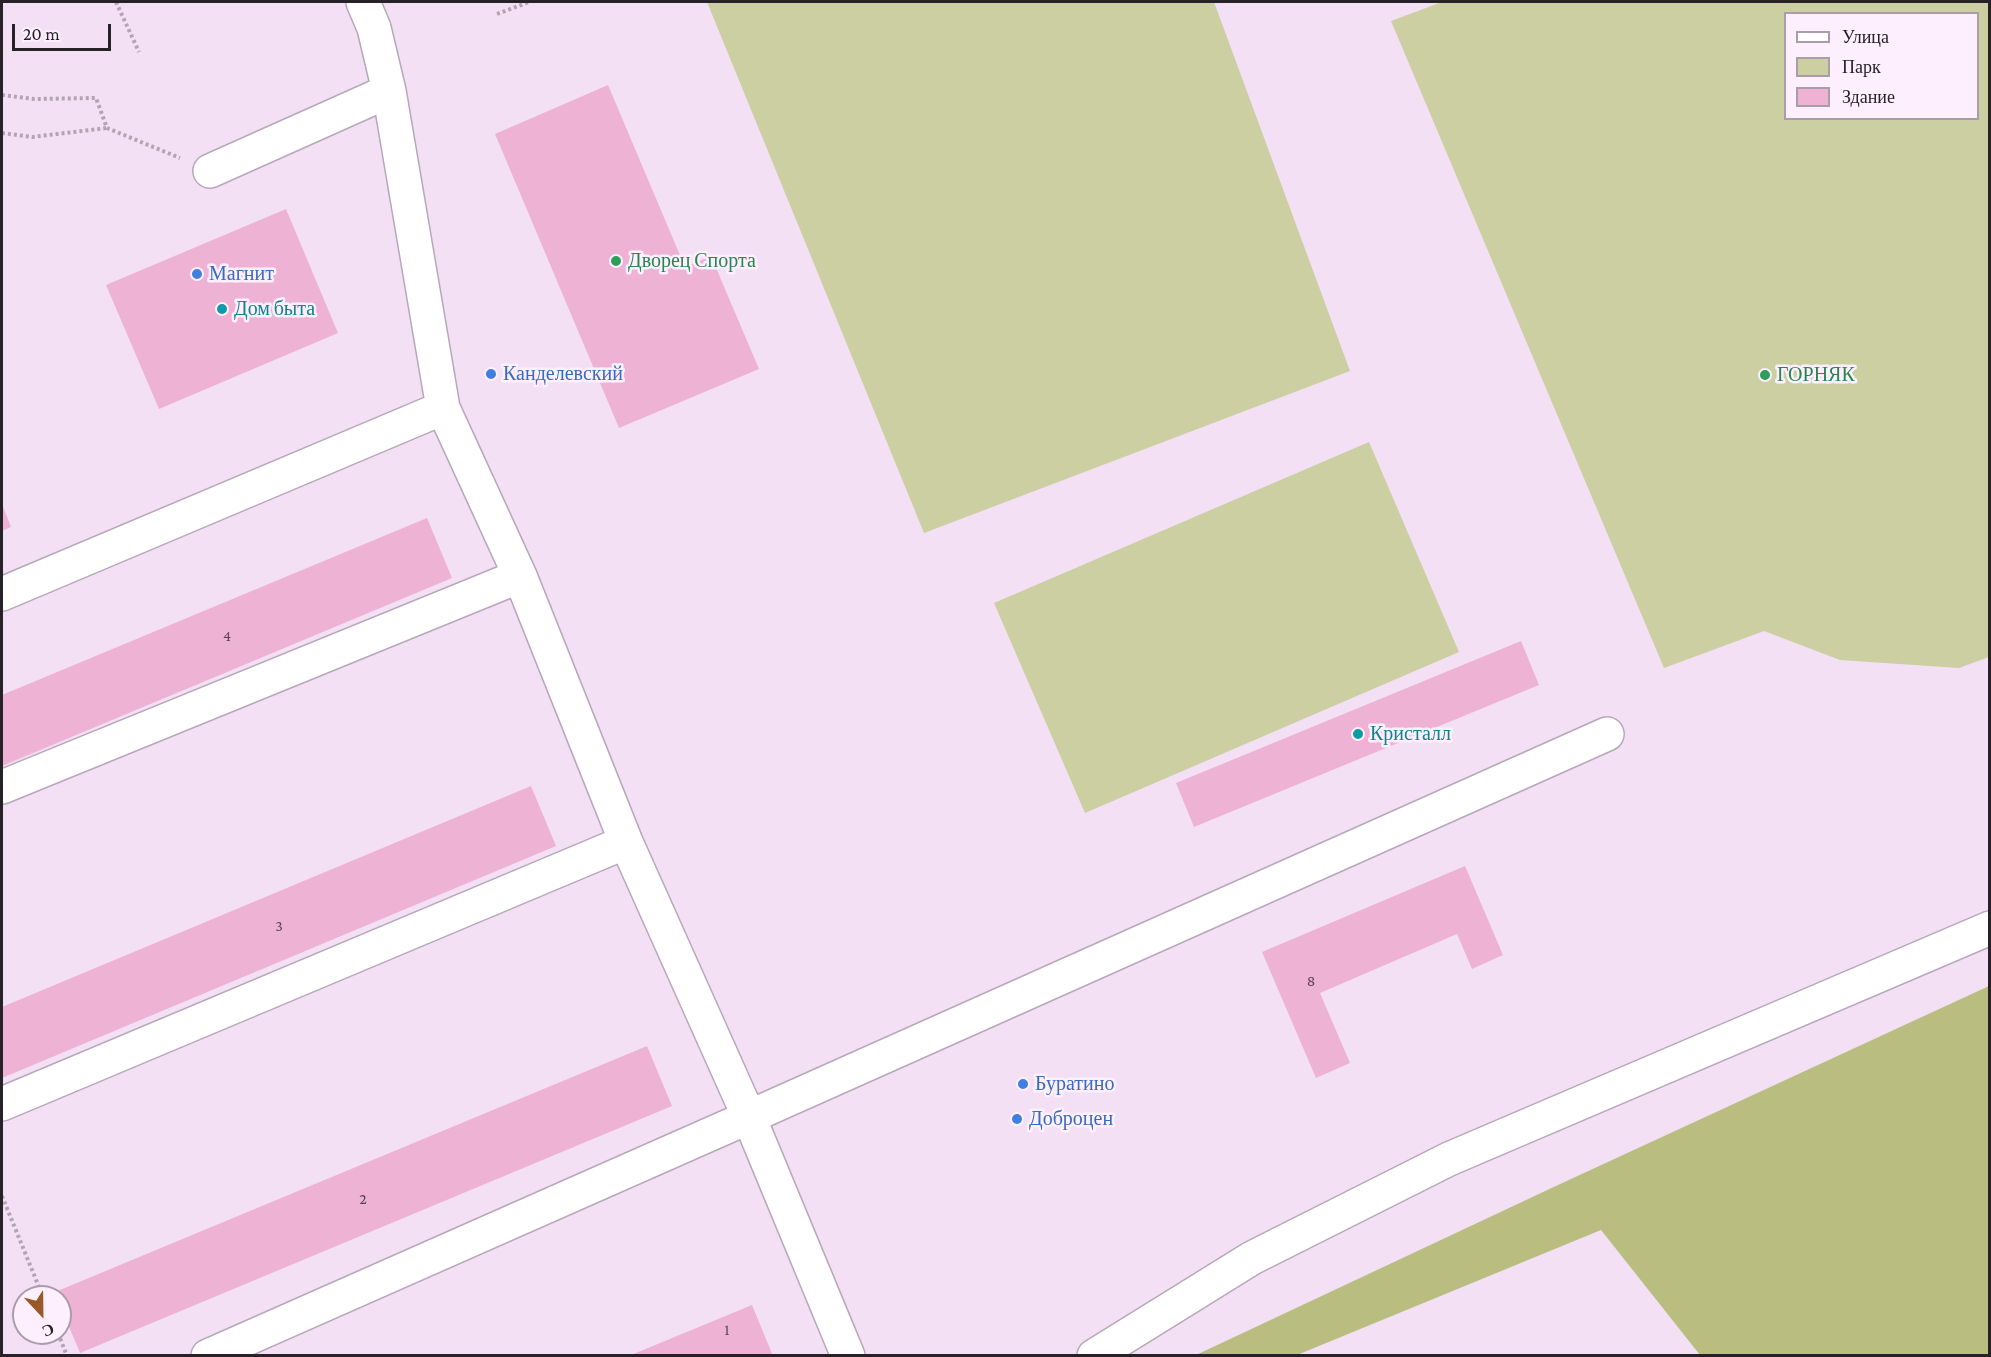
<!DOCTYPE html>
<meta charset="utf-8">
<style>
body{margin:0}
#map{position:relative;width:1991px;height:1357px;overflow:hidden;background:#f3e0f4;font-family:"Crimson Pro",serif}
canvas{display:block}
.frame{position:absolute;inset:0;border:3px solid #272128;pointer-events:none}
.legend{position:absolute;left:1784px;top:12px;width:195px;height:108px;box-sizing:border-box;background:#feefff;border:2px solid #a89da9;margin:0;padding:8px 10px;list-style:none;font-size:18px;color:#272128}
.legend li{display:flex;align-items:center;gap:12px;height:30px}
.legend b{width:30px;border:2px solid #a89da9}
.north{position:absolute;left:12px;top:1285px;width:60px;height:60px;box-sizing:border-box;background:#feefff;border:2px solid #a89da9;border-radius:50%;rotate:158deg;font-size:16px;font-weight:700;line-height:24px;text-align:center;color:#272128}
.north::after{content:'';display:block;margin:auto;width:21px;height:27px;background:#9a5727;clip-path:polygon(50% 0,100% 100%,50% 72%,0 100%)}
.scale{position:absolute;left:12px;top:24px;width:99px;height:27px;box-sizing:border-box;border:3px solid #272128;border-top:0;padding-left:8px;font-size:18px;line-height:21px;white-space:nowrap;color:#272128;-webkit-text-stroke:4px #feefff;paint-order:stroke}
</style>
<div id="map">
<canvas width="1991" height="1357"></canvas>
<div class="frame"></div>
<ul class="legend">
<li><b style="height:8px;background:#fff"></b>Улица</li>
<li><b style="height:16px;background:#cbcfa2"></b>Парк</li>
<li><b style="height:16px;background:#eeb2d5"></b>Здание</li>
</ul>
<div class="north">С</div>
<div class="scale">20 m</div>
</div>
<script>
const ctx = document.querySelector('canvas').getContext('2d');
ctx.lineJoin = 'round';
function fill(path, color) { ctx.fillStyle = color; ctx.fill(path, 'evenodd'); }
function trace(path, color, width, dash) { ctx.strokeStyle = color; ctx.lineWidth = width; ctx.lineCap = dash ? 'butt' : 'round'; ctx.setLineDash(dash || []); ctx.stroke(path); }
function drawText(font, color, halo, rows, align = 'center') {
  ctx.font = font + ' "Crimson Pro",serif'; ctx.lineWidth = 5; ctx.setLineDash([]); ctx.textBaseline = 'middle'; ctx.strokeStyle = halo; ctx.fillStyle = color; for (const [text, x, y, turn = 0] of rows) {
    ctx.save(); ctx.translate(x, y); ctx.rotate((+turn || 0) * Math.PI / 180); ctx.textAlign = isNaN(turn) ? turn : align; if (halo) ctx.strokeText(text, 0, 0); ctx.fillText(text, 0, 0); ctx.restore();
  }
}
fill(new Path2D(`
 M 707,2 L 1214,2 L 1350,371 L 924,533 Z
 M 1442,2 L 1989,2 L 1989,657 L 1959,668 L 1840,660 L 1764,631 L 1664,668 L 1391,21 ZM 1786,14 L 1978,14 L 1978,118 L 1786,118 Z
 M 1369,442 L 1459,652 L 1085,813 L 994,603 Z`), '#cbcfa2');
fill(new Path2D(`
 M 1989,986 L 1989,1355 L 1700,1355 L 1601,1230 L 1297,1355 L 1196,1355 L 1558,1185 Z`), '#b9bd7f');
fill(new Path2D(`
 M 608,85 L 685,267 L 711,256 L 759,369 L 619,428 L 495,134 Z
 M 286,209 L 338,333 L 159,409 L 106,285 Z
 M 2,504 L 11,527 L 2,531 Z
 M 427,518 L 452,578 L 2,766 L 2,695 Z
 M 1521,641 L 1539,685 L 1194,827 L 1176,783 Z
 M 531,786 L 556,846 L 2,1078 L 2,1007 Z
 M 1465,866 L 1503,955 L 1472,969 L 1457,934 L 1320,993 L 1350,1063 L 1316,1078 L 1262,952 Z
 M 647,1046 L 672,1106 L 80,1353 L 60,1305 L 60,1297 L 57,1297 L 55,1292 Z
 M 752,1305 L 773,1356 L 631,1356 L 631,1355 Z`), '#eeb2d5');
const minor = new Path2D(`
 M 363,2 L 374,28 L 389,91 L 443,408
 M 210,171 L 389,91
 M 2,594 L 443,408 L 520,576 L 626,842 L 749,1117 L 848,1356
 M 2,787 L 520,576
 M 2,1104 L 626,842
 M 208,1356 L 749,1117 L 1607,734
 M 1094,1356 L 1252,1258 L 1449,1159 L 1990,928`);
trace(minor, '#b8a7ba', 36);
trace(new Path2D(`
 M 116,2 L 139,52
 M 497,14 L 529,2
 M 2,95 L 34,99 L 96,98 L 107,128 L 180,158
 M 2,133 L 32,137 L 107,128
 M 2,1196 L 43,1297
 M 58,1333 L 67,1356`), '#b3a4b4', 4, [3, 3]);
trace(minor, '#fff', 33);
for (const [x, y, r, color] of [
 [616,261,6,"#2e9e5b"],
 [197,274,6,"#3f7fe0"],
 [222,309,6,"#0f9aa8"],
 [491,374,6,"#3f7fe0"],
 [1765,375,6,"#2e9e5b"],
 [1358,734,6,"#0f9aa8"],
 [1023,1084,6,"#3f7fe0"],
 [1017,1119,6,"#3f7fe0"]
]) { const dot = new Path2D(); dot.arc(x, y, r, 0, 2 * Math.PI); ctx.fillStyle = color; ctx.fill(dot); trace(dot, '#feefff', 2); }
drawText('16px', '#594553', null, [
 ["4",227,636],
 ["3",279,926],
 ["8",1311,981],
 ["2",363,1199],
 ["1",727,1330]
]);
drawText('20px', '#27864d', '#feefff', [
 ["Дворец Спорта",628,261],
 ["ГОРНЯК",1777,375]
], 'left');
drawText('20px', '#366cbe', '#feefff', [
 ["Магнит",209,274],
 ["Канделевский",503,374],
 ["Буратино",1035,1084],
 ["Доброцен",1029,1119]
], 'left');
drawText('20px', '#0d838f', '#feefff', [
 ["Дом быта",234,309],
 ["Кристалл",1370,734]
], 'left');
</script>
